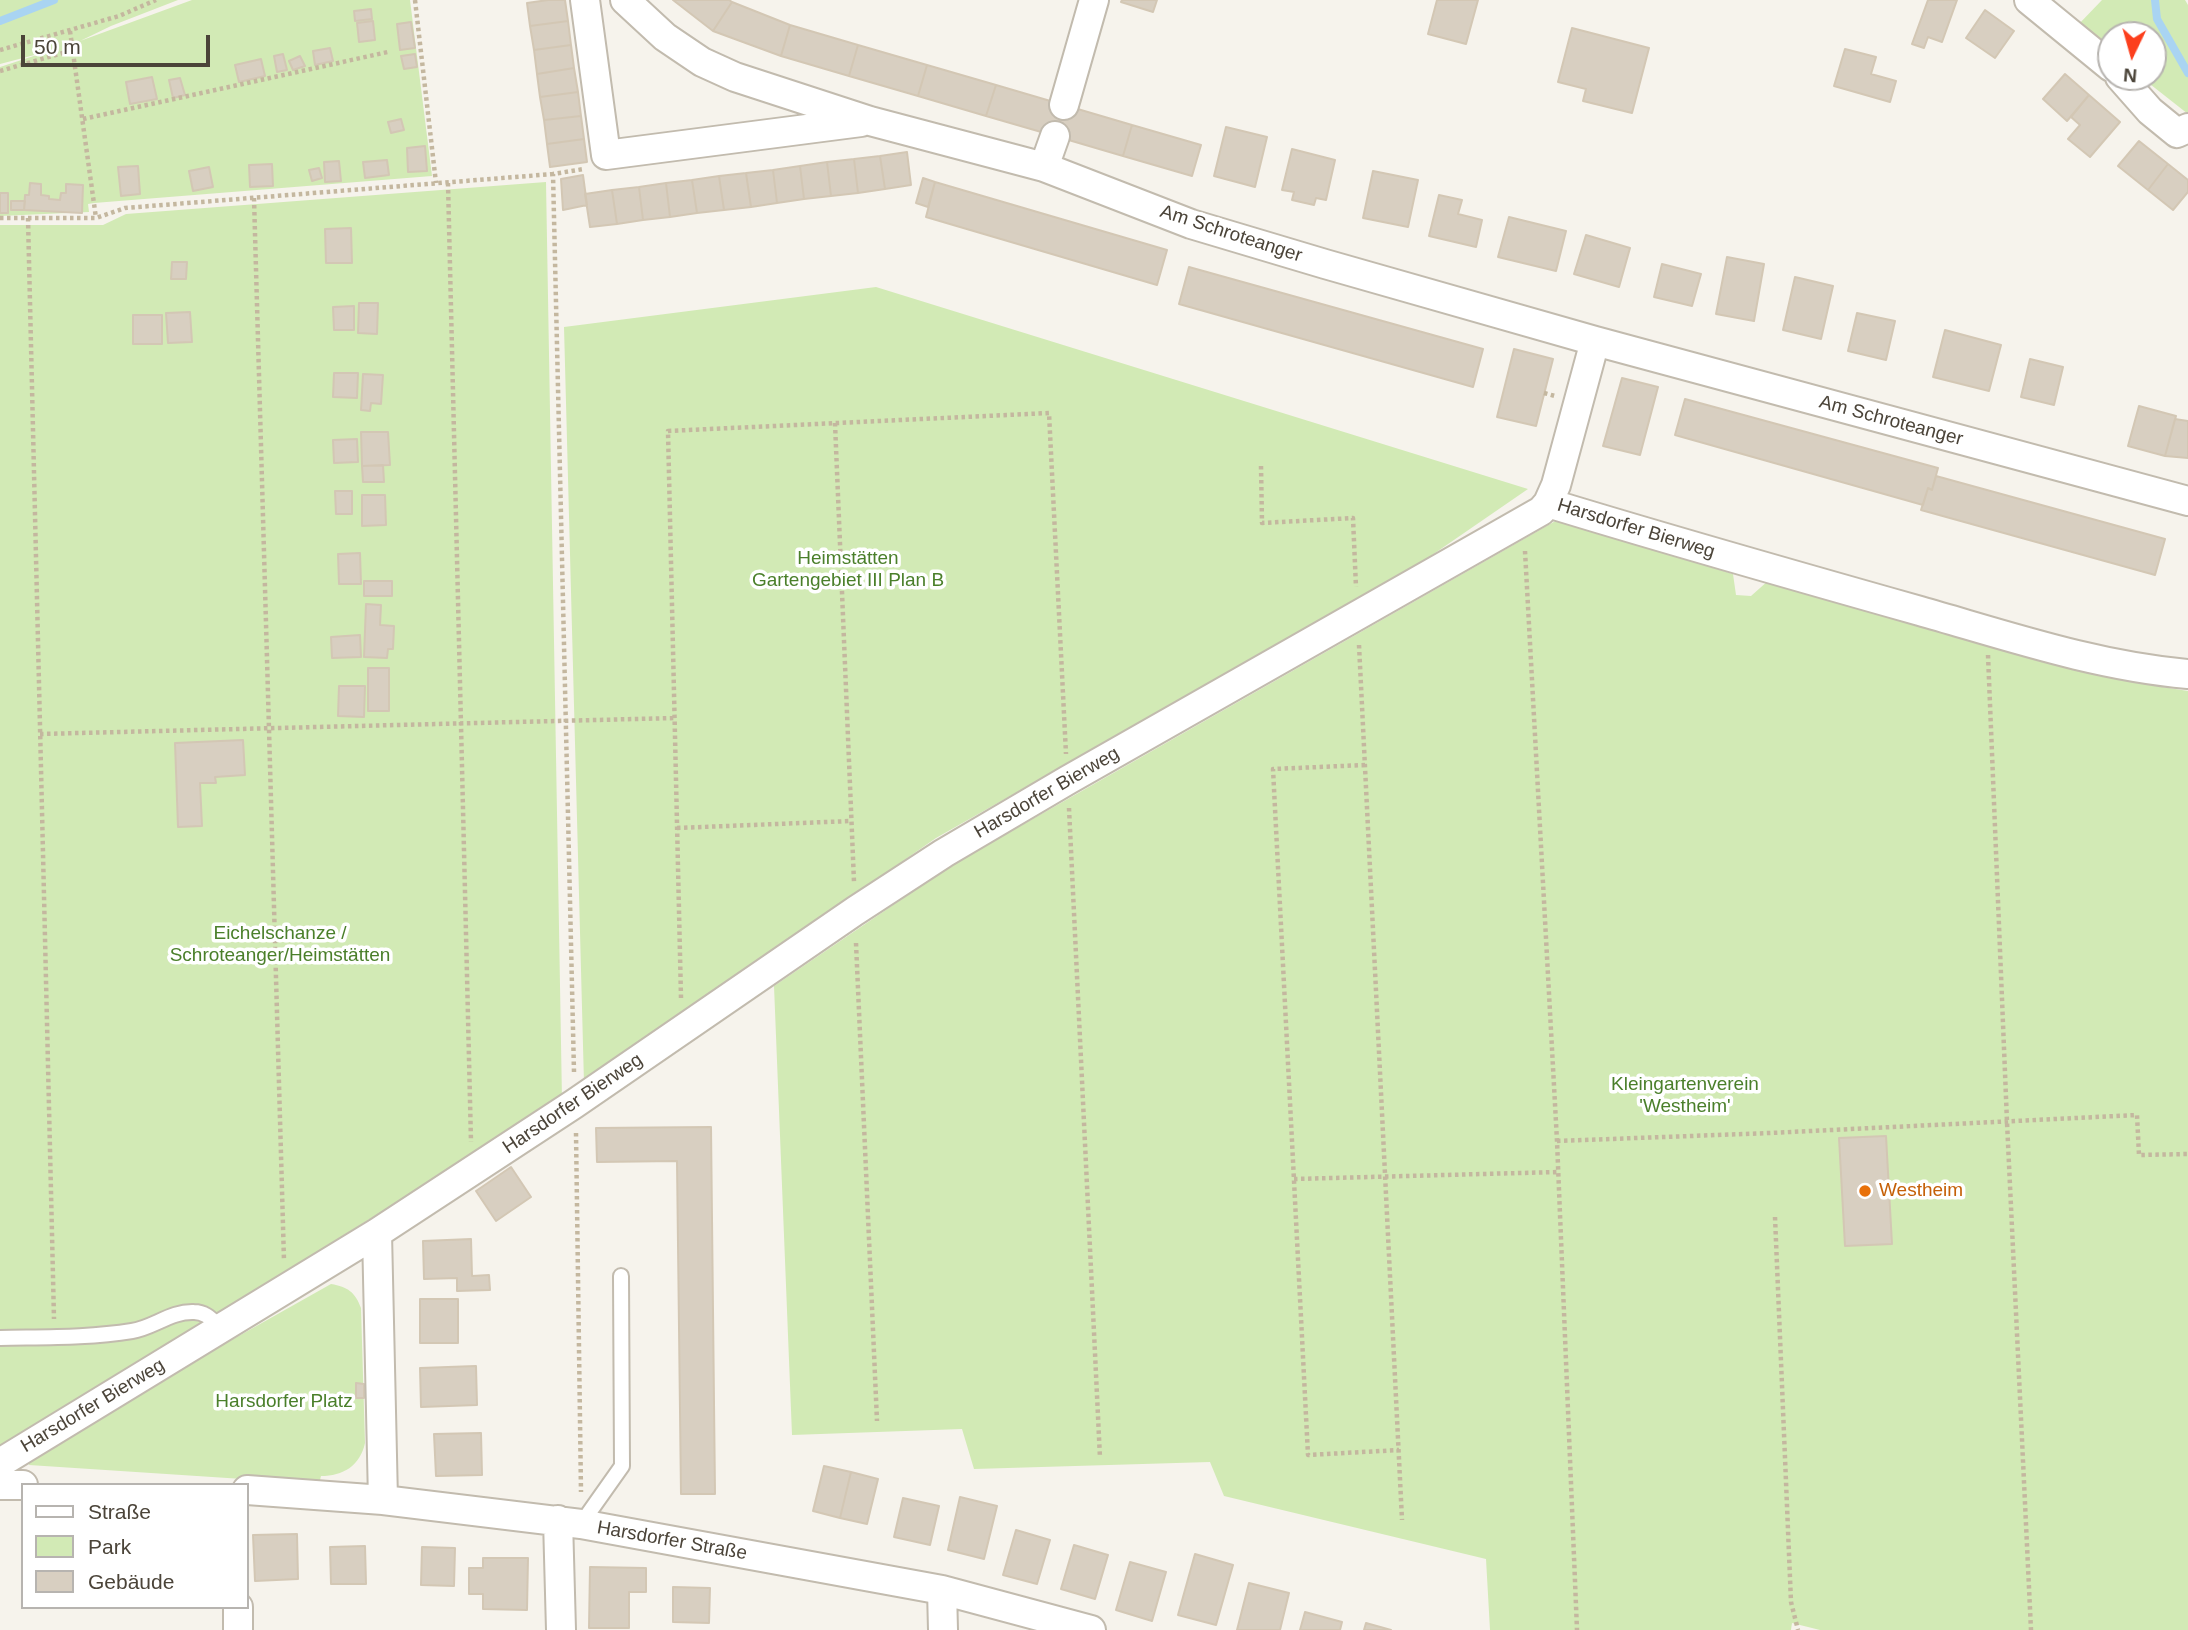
<!DOCTYPE html>
<meta charset="utf-8">
<style>
body{margin:0}
#map{position:relative;width:2188px;height:1630px;overflow:hidden;background:#f6f3ec;font-family:Helvetica,sans-serif}
canvas{display:block}
.legend{position:absolute;left:21px;top:1483px;width:228px;height:126px;box-sizing:border-box;background:#fff;border:2px solid #b7b4b0;margin:0;padding:9px 12px;list-style:none;font-size:21px;color:#4b4439}
.legend li{display:flex;align-items:center;gap:14px;height:35px}
.legend b{width:35px;border:2px solid #b7b4b0}
.north{position:absolute;left:2097px;top:21px;width:70px;height:70px;box-sizing:border-box;background:#fff;border:2px solid #b7b4b0;border-radius:50%;rotate:185deg;font-size:19px;font-weight:700;line-height:28px;text-align:center;color:#4b4439}
.north::after{content:'';display:block;margin:auto;width:24px;height:32px;background:#fc3f1d;clip-path:polygon(50% 0,100% 100%,50% 72%,0 100%)}
.scale{position:absolute;left:21px;top:35px;width:189px;height:32px;box-sizing:border-box;border:4px solid #4b4439;border-top:0;padding-left:9px;font-size:21px;line-height:24px;white-space:nowrap;color:#4b4439;-webkit-text-stroke:5px #fff;paint-order:stroke}
</style>
<div id="map">
<canvas width="2188" height="1630"></canvas>
<ul class="legend">
<li><b style="height:9px;background:#fff"></b>Straße</li>
<li><b style="height:19px;background:#d2eab5"></b>Park</li>
<li><b style="height:19px;background:#d8cfc1"></b>Gebäude</li>
</ul>
<div class="north">N</div>
<div class="scale">50 m</div>
</div>
<script>
const ctx = document.querySelector('canvas').getContext('2d');
ctx.lineJoin = 'round';
function fill(path, color) { ctx.fillStyle = color; ctx.fill(path, 'evenodd'); }
function trace(path, color, width, dash) { ctx.strokeStyle = color; ctx.lineWidth = width; ctx.lineCap = dash ? 'butt' : 'round'; ctx.setLineDash(dash || []); ctx.stroke(path); }
function drawText(font, color, halo, rows, align = 'center') {
  ctx.font = font + ' Helvetica,sans-serif'; ctx.lineWidth = 7; ctx.setLineDash([]); ctx.textBaseline = 'middle'; ctx.strokeStyle = halo; ctx.fillStyle = color; for (const [text, x, y, turn = 0] of rows) {
    ctx.save(); ctx.translate(x, y); ctx.rotate((+turn || 0) * Math.PI / 180); ctx.textAlign = isNaN(turn) ? turn : align; if (halo) ctx.strokeText(text, 0, 0); ctx.fillText(text, 0, 0); ctx.restore();
  }
}
fill(new Path2D(`
 M 0,0 L 178,0 L 111,26 L 80,41 L 192,0 L 410,0 L 432,176 L 94,203 L 88,204 L 89,212 L 0,216 L 0,67 L 46,52 L 0,64 Z
 M 2102,0 L 2185,0 L 2188,5 L 2188,114 L 2141,77 L 2153,77 L 2153,35 L 2111,35 L 2111,53 L 2077,26 Z
 M 546,182 L 562,1100 L 0,1448 L 0,225 L 103,225 L 126,214 Z
 M 876,287 L 1528,489 L 1419,564 L 936,838 L 584,1083 L 564,327 Z
 M 1559,519 L 1733,574 L 1736,595 L 1751,596 L 1769,580 L 2131,682 L 2188,691 L 2188,1630 L 1820,1630 L 1792,1623 L 1791,1630 L 1490,1630 L 1486,1559 L 1224,1496 L 1210,1462 L 974,1469 L 962,1429 L 792,1435 L 774,986 L 952,865 Z
 M 331,1284 C 348,1287 355,1292 361,1308 L 365,1443 C 360,1466 343,1476 321,1476 L 319,1484 L 29,1465 L 31,1453 Z`), '#d2eab5');
trace(new Path2D(`
 M 2155,0 L 2157,19 L 2188,73
 M 0,21 L 54,0`), '#a9d4f2', 8);
const building = new Path2D(`
 M 548,0 L 565,0 L 568,21 L 530,26 L 527,3 Z
 M 673,0 L 729,0 L 732,2 L 713,31 Z
 M 1122,0 L 1157,0 L 1153,12 L 1121,2 Z
 M 1437,0 L 1478,0 L 1466,44 L 1428,34 Z
 M 1928,0 L 1957,0 L 1942,42 L 1928,37 L 1924,48 L 1912,44 Z
 M 732,2 L 790,25 L 781,56 L 713,31 Z
 M 371,9 L 372,19 L 355,21 L 354,11 Z
 M 1985,10 L 2014,31 L 1995,58 L 1966,38 Z
 M 373,21 L 375,40 L 359,42 L 357,23 Z
 M 568,21 L 571,45 L 534,50 L 530,26 Z
 M 411,22 L 415,48 L 400,50 L 397,24 Z
 M 790,25 L 858,45 L 849,76 L 781,56 Z
 M 1572,28 L 1649,48 L 1632,113 L 1583,101 L 1586,89 L 1558,82 Z
 M 571,45 L 574,68 L 537,74 L 534,50 Z
 M 858,45 L 927,65 L 918,96 L 849,76 Z
 M 330,48 L 333,61 L 315,65 L 313,51 Z
 M 1845,49 L 1876,57 L 1871,74 L 1896,81 L 1890,102 L 1834,86 Z
 M 283,54 L 287,70 L 277,72 L 274,56 Z
 M 415,54 L 417,67 L 404,69 L 401,56 Z
 M 300,56 L 305,66 L 293,70 L 289,61 Z
 M 261,59 L 265,76 L 239,82 L 235,65 Z
 M 927,65 L 996,85 L 986,116 L 918,96 Z
 M 574,68 L 578,92 L 540,97 L 537,74 Z
 M 2065,74 L 2089,95 L 2067,121 L 2043,99 Z
 M 152,77 L 157,99 L 130,104 L 126,82 Z
 M 180,78 L 185,95 L 173,98 L 169,80 Z
 M 996,85 L 1064,105 L 1055,136 L 986,116 Z
 M 578,92 L 581,116 L 544,120 L 540,97 Z
 M 2089,95 L 2120,122 L 2090,157 L 2068,139 L 2080,125 L 2071,117 Z
 M 1064,105 L 1132,125 L 1123,156 L 1055,136 Z
 M 581,116 L 584,139 L 547,144 L 544,120 Z
 M 401,119 L 404,130 L 391,133 L 388,122 Z
 M 1132,125 L 1201,145 L 1192,176 L 1123,156 Z
 M 1226,127 L 1267,137 L 1255,187 L 1214,176 Z
 M 584,139 L 587,162 L 550,167 L 547,144 Z
 M 2139,141 L 2168,164 L 2148,190 L 2118,166 Z
 M 425,146 L 427,171 L 408,172 L 407,148 Z
 M 1292,149 L 1335,160 L 1326,200 L 1316,198 L 1314,205 L 1292,200 L 1294,192 L 1282,190 Z
 M 907,152 L 911,185 L 885,189 L 880,156 Z
 M 880,156 L 885,189 L 858,193 L 854,159 Z
 M 854,159 L 858,193 L 831,196 L 827,162 Z
 M 387,160 L 389,175 L 365,178 L 363,162 Z
 M 339,161 L 341,181 L 325,182 L 324,162 Z
 M 827,162 L 831,196 L 804,199 L 800,166 Z
 M 272,164 L 273,186 L 250,187 L 249,165 Z
 M 2168,164 L 2188,180 L 2188,192 L 2173,210 L 2148,190 Z
 M 138,166 L 140,194 L 121,196 L 118,167 Z
 M 800,166 L 804,199 L 777,203 L 773,170 Z
 M 209,167 L 213,187 L 193,191 L 189,171 Z
 M 319,168 L 322,178 L 312,181 L 309,170 Z
 M 773,170 L 777,203 L 751,207 L 746,173 Z
 M 1373,171 L 1418,180 L 1408,227 L 1363,218 Z
 M 746,173 L 751,207 L 724,210 L 719,176 Z
 M 583,175 L 587,205 L 563,210 L 561,179 Z
 M 719,176 L 724,210 L 697,213 L 692,180 Z
 M 923,178 L 935,182 L 928,207 L 916,203 Z
 M 692,180 L 697,213 L 670,217 L 666,183 Z
 M 935,182 L 1167,250 L 1157,285 L 926,217 Z
 M 30,183 L 41,184 L 41,195 L 49,196 L 49,199 L 60,200 L 61,193 L 66,193 L 66,184 L 83,185 L 82,213 L 24,210 L 25,195 L 29,195 Z
 M 666,183 L 670,217 L 643,220 L 639,187 Z
 M 639,187 L 643,220 L 617,224 L 612,190 Z
 M 612,190 L 617,224 L 590,227 L 585,194 Z
 M 0,193 L 8,193 L 8,213 L 0,213 Z
 M 1439,195 L 1462,200 L 1458,214 L 1482,220 L 1476,247 L 1429,236 Z
 M 11,201 L 25,201 L 24,210 L 11,210 Z
 M 1509,217 L 1566,231 L 1556,271 L 1498,257 Z
 M 351,228 L 352,263 L 326,263 L 325,229 Z
 M 1586,235 L 1630,248 L 1619,287 L 1574,274 Z
 M 1727,257 L 1764,264 L 1754,321 L 1716,314 Z
 M 172,262 L 187,262 L 186,279 L 171,279 Z
 M 1662,264 L 1701,274 L 1692,306 L 1654,297 Z
 M 1189,267 L 1483,349 L 1473,387 L 1179,304 Z
 M 1795,277 L 1833,286 L 1821,339 L 1783,330 Z
 M 359,303 L 378,303 L 377,334 L 358,333 Z
 M 354,306 L 354,330 L 334,330 L 333,307 Z
 M 190,312 L 192,342 L 168,343 L 166,313 Z
 M 1857,313 L 1895,321 L 1886,360 L 1848,351 Z
 M 133,315 L 162,315 L 162,344 L 133,344 Z
 M 1945,330 L 2001,345 L 1989,391 L 1933,377 Z
 M 1514,349 L 1553,359 L 1536,426 L 1497,417 Z
 M 2030,359 L 2063,367 L 2054,405 L 2021,397 Z
 M 334,373 L 358,373 L 357,398 L 333,397 Z
 M 363,374 L 383,375 L 381,404 L 371,403 L 370,411 L 361,410 Z
 M 1622,378 L 1658,387 L 1640,455 L 1603,446 Z
 M 1685,399 L 1938,468 L 1932,490 L 1928,488 L 1923,505 L 1675,435 Z
 M 2139,406 L 2176,416 L 2165,456 L 2128,446 Z
 M 2175,419 L 2188,421 L 2188,458 L 2165,456 Z
 M 361,432 L 388,432 L 390,465 L 362,466 Z
 M 357,439 L 358,462 L 334,463 L 333,440 Z
 M 383,465 L 384,482 L 363,482 L 362,466 Z
 M 1936,476 L 2165,539 L 2155,575 L 1921,510 L 1928,488 L 1932,490 Z
 M 335,491 L 352,491 L 352,514 L 336,514 Z
 M 362,495 L 385,495 L 386,525 L 362,526 Z
 M 360,553 L 361,584 L 339,584 L 338,554 Z
 M 364,581 L 392,581 L 392,596 L 364,596 Z
 M 366,604 L 381,605 L 380,625 L 394,626 L 393,649 L 388,649 L 387,658 L 364,657 Z
 M 360,635 L 361,657 L 332,658 L 331,637 Z
 M 368,668 L 389,668 L 389,711 L 368,711 Z
 M 339,686 L 365,686 L 364,717 L 338,716 Z
 M 243,740 L 245,775 L 215,777 L 216,783 L 200,783 L 202,826 L 178,827 L 175,743 Z
 M 711,1127 L 715,1494 L 681,1494 L 677,1161 L 597,1162 L 596,1128 Z
 M 1886,1136 L 1892,1244 L 1845,1246 L 1839,1138 Z
 M 511,1167 L 531,1197 L 496,1221 L 476,1191 Z
 M 471,1239 L 472,1276 L 489,1275 L 490,1290 L 457,1291 L 457,1278 L 424,1279 L 423,1241 Z
 M 420,1299 L 458,1299 L 458,1343 L 420,1343 Z
 M 476,1366 L 477,1405 L 421,1407 L 420,1368 Z
 M 356,1383 L 364,1384 L 364,1398 L 356,1398 Z
 M 481,1433 L 482,1475 L 436,1476 L 434,1434 Z
 M 824,1466 L 851,1472 L 840,1518 L 813,1511 Z
 M 851,1472 L 878,1479 L 867,1524 L 840,1518 Z
 M 960,1497 L 997,1506 L 984,1559 L 948,1550 Z
 M 903,1498 L 939,1506 L 930,1545 L 894,1537 Z
 M 1016,1530 L 1050,1540 L 1037,1584 L 1003,1575 Z
 M 297,1534 L 298,1579 L 255,1581 L 253,1535 Z
 M 1074,1545 L 1108,1555 L 1095,1599 L 1061,1589 Z
 M 365,1546 L 366,1584 L 331,1584 L 330,1547 Z
 M 422,1547 L 455,1548 L 454,1586 L 421,1585 Z
 M 1195,1554 L 1233,1565 L 1216,1625 L 1178,1615 Z
 M 483,1558 L 528,1558 L 527,1610 L 483,1609 L 483,1594 L 469,1594 L 469,1568 L 483,1568 Z
 M 1130,1562 L 1166,1572 L 1152,1621 L 1116,1610 Z
 M 590,1567 L 646,1568 L 646,1592 L 629,1592 L 629,1628 L 589,1628 Z
 M 1249,1583 L 1289,1593 L 1280,1630 L 1237,1630 Z
 M 673,1587 L 710,1588 L 709,1623 L 673,1622 Z
 M 1305,1612 L 1342,1622 L 1340,1630 L 1300,1630 Z
 M 1366,1623 L 1391,1630 L 1364,1630 Z`);
fill(building, '#d8cfc1');
trace(building, '#d3c7b4', 2);
const service = new Path2D(`
 M 0,1338 C 43,1337 89,1338 132,1331 C 153,1328 171,1311 194,1312 C 206,1312 212,1320 221,1328
 M 581,1524 L 622,1466 L 621,1276`);
const minor = new Path2D(`
 M 585,0 L 606,155 L 861,122
 M 625,0 L 665,37 L 702,62 L 735,77 L 870,121 L 1044,167 L 1191,224 L 1325,264 L 1595,341 L 2188,501
 M 2029,0 L 2111,67
 M 2120,77 L 2150,111 L 2177,133 L 2188,128
 M 1064,105 L 1094,0
 M 1044,167 L 1055,136
 M 1548,503 C 1672,541 1796,576 1920,611 C 2008,636 2096,666 2188,674
 M 377,1233 L 383,1500
 M 0,1463 L 377,1233 L 574,1104 L 855,911 L 944,853 L 1068,780 L 1541,511 L 1548,503 L 1556,485 L 1595,341
 M 0,1485 L 23,1485
 M 247,1490 L 383,1500 L 581,1524 L 942,1590 L 1091,1630
 M 558,1520 L 561,1630
 M 942,1590 L 943,1630
 M 238,1607 L 238,1630`);
trace(service, '#c2bbae', 18);
trace(minor, '#c2bbae', 32);
trace(new Path2D(`
 M 415,0 L 436,183
 M 70,31 L 96,218
 M 0,50 L 119,16 L 156,0
 M 0,71 L 73,50
 M 83,119 L 388,52
 M 448,183 L 471,1142
 M 254,198 L 284,1261
 M 0,218 L 96,218 L 125,208 L 553,174
 M 28,218 L 54,1319
 M 1544,393 L 1555,396
 M 835,423 L 854,882
 M 1261,466 L 1262,523 L 1353,518 L 1356,587
 M 1525,551 L 1557,1141 L 1577,1630
 M 1359,645 L 1402,1520
 M 1988,655 L 2007,1122 L 2031,1630
 M 40,734 L 675,718
 M 1365,765 L 1273,769 L 1308,1455 L 1399,1450
 M 1069,808 L 1100,1458
 M 677,828 L 851,821
 M 856,943 L 877,1421
 M 681,998 L 668,431 L 1049,413 L 1066,754
 M 574,1072 L 553,174 L 584,169
 M 576,1133 L 581,1492
 M 1557,1141 L 1770,1133 L 2137,1115 L 2139,1155 L 2188,1154
 M 1294,1179 L 1558,1172
 M 1775,1217 L 1791,1602 L 1798,1630`), '#c4b79f', 4.5, [3.5, 3.5]);
trace(service, '#fff', 14);
trace(minor, '#fff', 28);
for (const [x, y, r, color] of [
 [1865,1191,7,"#e8710a"]
]) { const dot = new Path2D(); dot.arc(x, y, r, 0, 2 * Math.PI); ctx.fillStyle = color; ctx.fill(dot); trace(dot, '#fff', 2.5); }
drawText('19px', '#4b4439', '#fff', [
 ["Am Schroteanger",1231,234,18],
 ["Am Schroteanger",1891,421,15],
 ["Harsdorfer Bierweg",1636,529,17],
 ["Harsdorfer Bierweg",1047,793,-30],
 ["Harsdorfer Bierweg",573,1104,-34],
 ["Harsdorfer Bierweg",93,1406,-31],
 ["Harsdorfer Straße",672,1541,10]
]);
drawText('19px', '#4a7f2a', '#fff', [
 ["Heimstätten",848,559],
 ["Gartengebiet III Plan B",848,581],
 ["Eichelschanze /",280,934],
 ["Schroteanger/Heimstätten",280,956],
 ["Kleingartenverein",1685,1085],
 ["'Westheim'",1685,1107],
 ["Harsdorfer Platz",284,1402]
]);
drawText('19px', '#c56008', '#fff', [
 ["Westheim",1879,1191]
], 'left');
</script>
